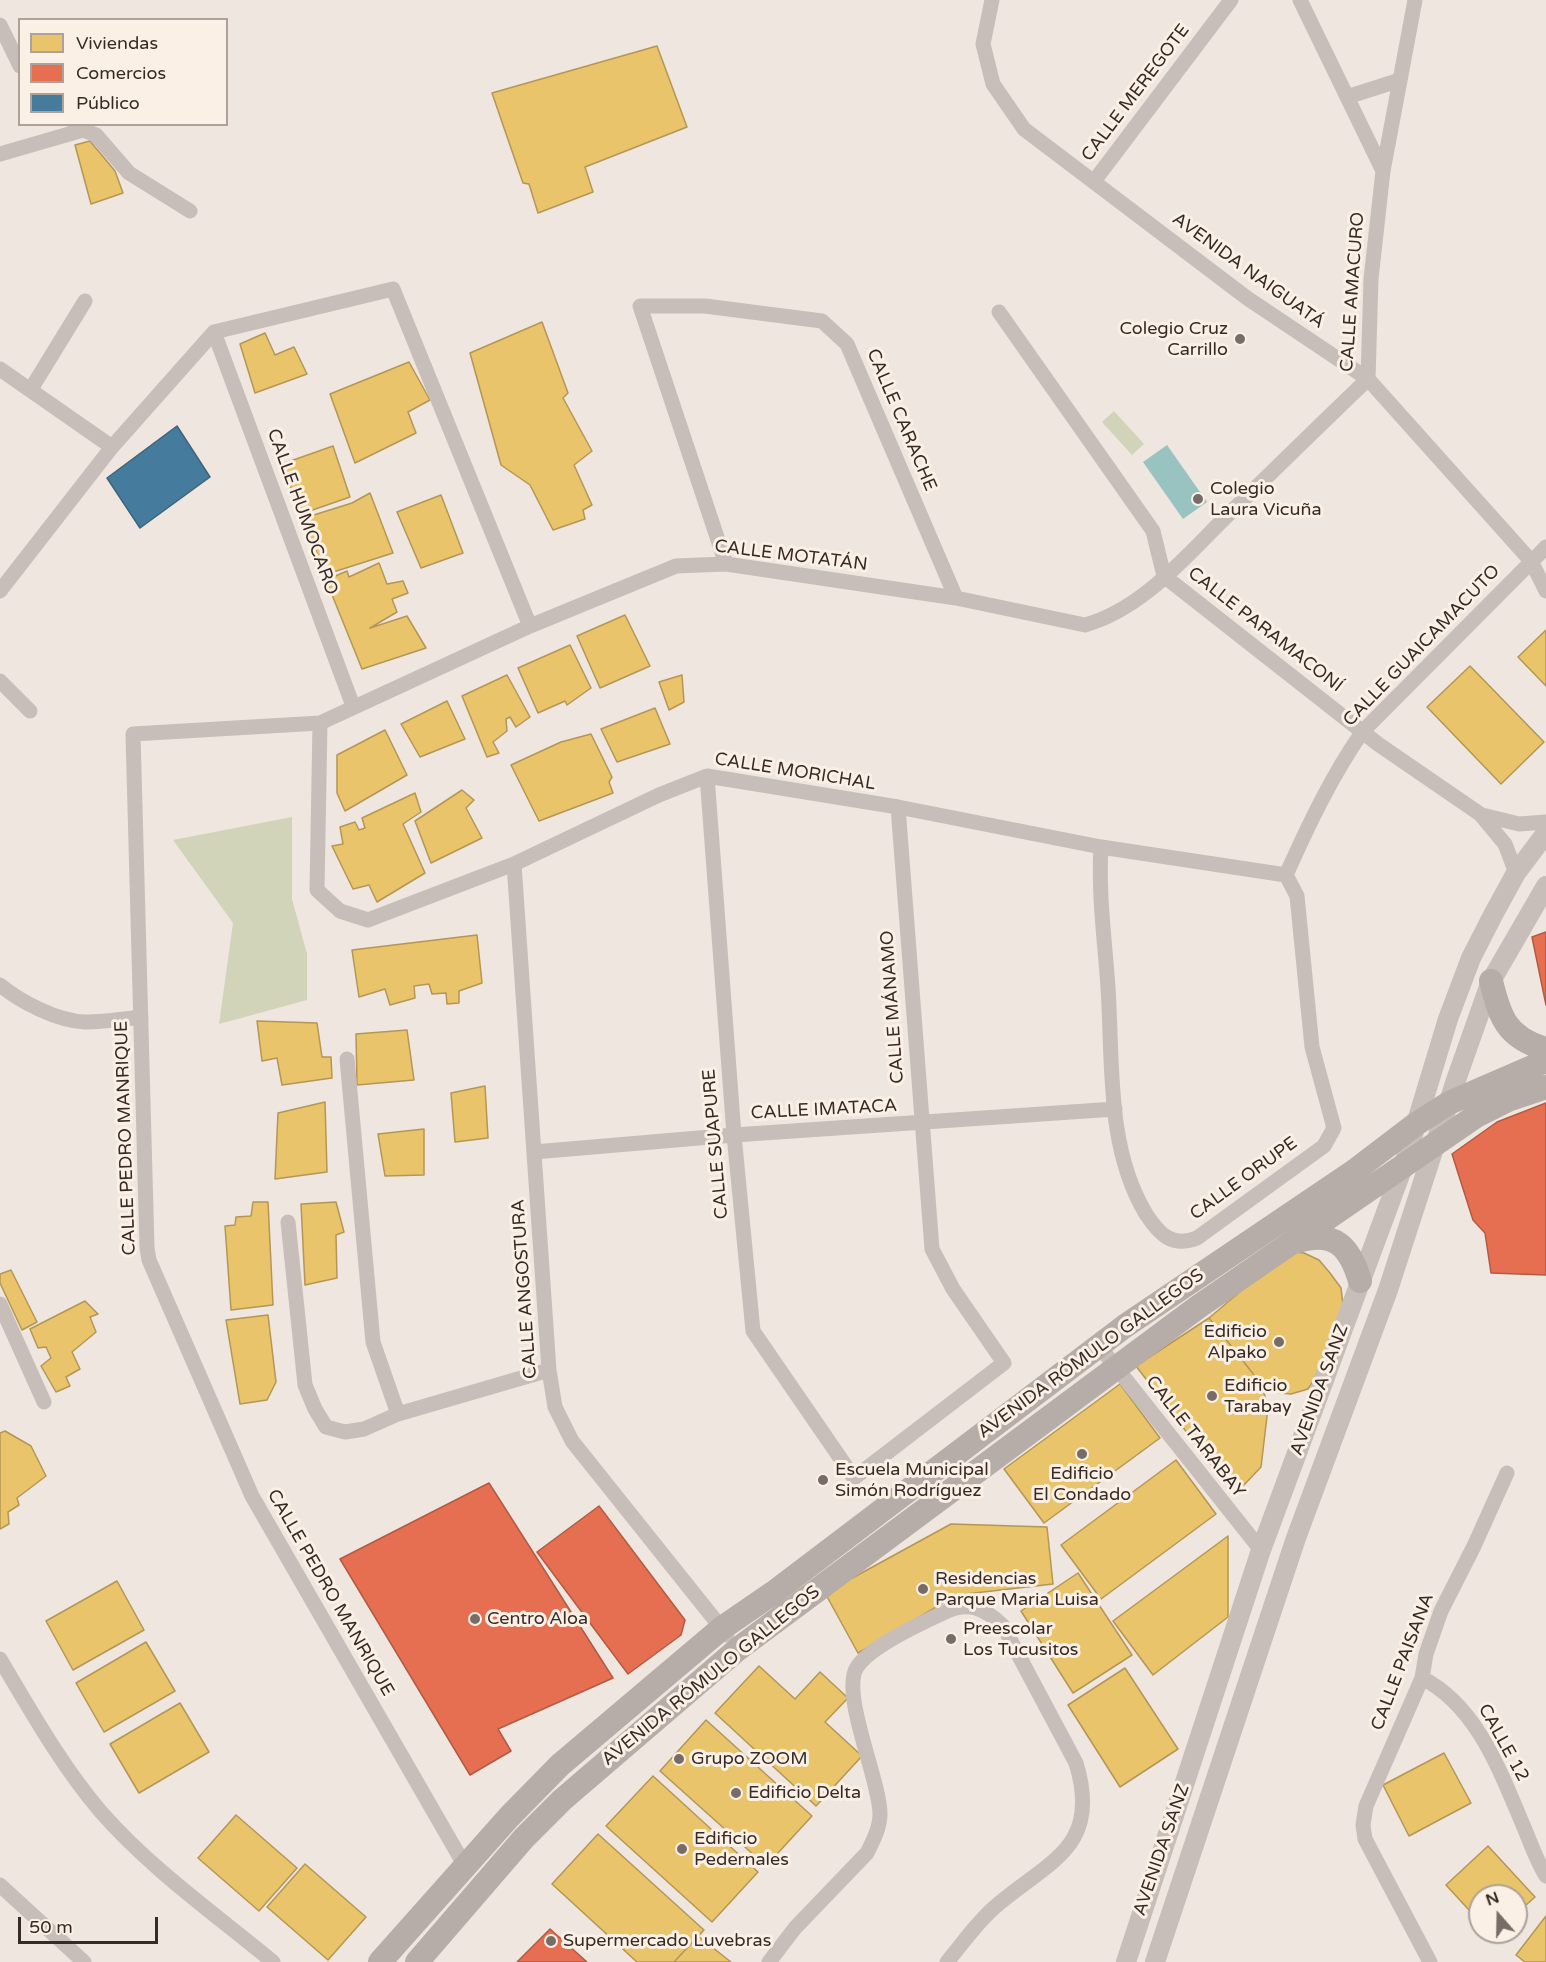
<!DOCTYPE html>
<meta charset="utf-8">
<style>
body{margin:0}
#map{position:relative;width:1546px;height:1962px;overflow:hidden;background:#eee6df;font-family:"Varela Round",sans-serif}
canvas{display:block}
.legend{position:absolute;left:18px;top:18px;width:210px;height:108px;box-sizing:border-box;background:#fbf0e6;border:2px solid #ada199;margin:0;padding:8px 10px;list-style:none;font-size:18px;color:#382b26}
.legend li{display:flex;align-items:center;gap:12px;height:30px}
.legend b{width:30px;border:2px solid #ada199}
.north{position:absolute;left:1468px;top:1884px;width:60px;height:60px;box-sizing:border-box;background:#fbf0e6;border:2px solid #ada199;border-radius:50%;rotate:340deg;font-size:16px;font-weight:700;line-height:24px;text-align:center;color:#382b26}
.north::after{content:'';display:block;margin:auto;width:21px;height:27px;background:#786c67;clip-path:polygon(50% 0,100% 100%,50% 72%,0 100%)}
.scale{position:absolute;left:18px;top:1917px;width:140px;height:27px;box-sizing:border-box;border:3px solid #382b26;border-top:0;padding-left:8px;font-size:18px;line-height:21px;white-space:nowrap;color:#382b26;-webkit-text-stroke:4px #fbf0e6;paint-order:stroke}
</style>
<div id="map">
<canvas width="1546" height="1962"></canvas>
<ul class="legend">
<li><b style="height:16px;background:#e9c46a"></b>Viviendas</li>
<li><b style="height:16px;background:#e76f51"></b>Comercios</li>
<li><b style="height:16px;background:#457b9d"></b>Público</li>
</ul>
<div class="north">N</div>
<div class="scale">50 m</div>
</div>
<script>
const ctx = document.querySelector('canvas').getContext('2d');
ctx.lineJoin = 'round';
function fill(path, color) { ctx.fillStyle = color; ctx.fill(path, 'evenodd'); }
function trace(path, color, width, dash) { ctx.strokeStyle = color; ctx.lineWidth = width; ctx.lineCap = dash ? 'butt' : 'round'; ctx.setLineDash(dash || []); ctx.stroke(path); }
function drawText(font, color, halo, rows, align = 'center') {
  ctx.font = font + ' "Varela Round",sans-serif'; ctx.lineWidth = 6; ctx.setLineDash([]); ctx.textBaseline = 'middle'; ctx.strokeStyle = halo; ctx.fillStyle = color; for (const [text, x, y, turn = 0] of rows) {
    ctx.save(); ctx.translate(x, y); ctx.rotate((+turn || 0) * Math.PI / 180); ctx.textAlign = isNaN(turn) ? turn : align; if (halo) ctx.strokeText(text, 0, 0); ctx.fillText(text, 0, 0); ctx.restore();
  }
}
fill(new Path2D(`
 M 1114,411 L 1144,444 L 1132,455 L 1102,422 Z
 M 292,817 L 292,899 L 307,954 L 307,1000 L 219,1024 L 233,923 L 173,840 Z`), '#d1d4b8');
fill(new Path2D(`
 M 1167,445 L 1207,502 L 1183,519 L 1143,462 Z`), '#99c3c0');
const homes = new Path2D(`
 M 657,46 L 687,127 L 585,167 L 593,192 L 538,213 L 529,184 L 523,183 L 492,93 Z
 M 90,141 L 115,171 L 123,193 L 91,204 L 75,145 Z
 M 542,322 L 568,393 L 563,398 L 592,451 L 574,465 L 592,505 L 583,510 L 585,519 L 553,530 L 530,485 L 501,465 L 470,353 Z
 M 265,333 L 275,355 L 294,347 L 307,374 L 255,393 L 240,344 Z
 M 409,362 L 430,400 L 408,412 L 416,433 L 355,463 L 330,394 Z
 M 333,446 L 350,497 L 301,514 L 282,464 Z
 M 370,493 L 393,553 L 327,574 L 301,519 L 352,503 Z
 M 441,495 L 463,553 L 421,568 L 397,512 Z
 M 379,563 L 387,584 L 403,581 L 408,593 L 392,599 L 397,612 L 370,628 L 407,616 L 426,648 L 362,669 L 326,580 L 347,571 L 349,577 Z
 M 625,615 L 650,666 L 600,688 L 577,636 Z
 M 1546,630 L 1546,686 L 1518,657 Z
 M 570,645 L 591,688 L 567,705 L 565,701 L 538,713 L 518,668 Z
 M 1470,666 L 1544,742 L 1501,784 L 1427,707 Z
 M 507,675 L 530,717 L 516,727 L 510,717 L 506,719 L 507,731 L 493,742 L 499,753 L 487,757 L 462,696 Z
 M 682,675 L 684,702 L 669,710 L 659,682 Z
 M 447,701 L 465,739 L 420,757 L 401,724 Z
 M 655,708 L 670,744 L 617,762 L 601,729 Z
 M 385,730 L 407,775 L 345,811 L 337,793 L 337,755 Z
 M 591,734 L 612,777 L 609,782 L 613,793 L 539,821 L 511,765 L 561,742 Z
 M 462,790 L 474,800 L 466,808 L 482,838 L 431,863 L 415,821 Z
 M 415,793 L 421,812 L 403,824 L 425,873 L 377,902 L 369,885 L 353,889 L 332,846 L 343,844 L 340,827 L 355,822 L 359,830 L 365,828 L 362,818 Z
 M 477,935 L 482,983 L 459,991 L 459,1003 L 447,1004 L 446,993 L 432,994 L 429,984 L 414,986 L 415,998 L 390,1005 L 385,989 L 359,997 L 352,950 Z
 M 257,1021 L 317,1023 L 322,1057 L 331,1057 L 332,1078 L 282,1085 L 277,1058 L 262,1061 Z
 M 407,1030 L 414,1080 L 357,1085 L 356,1034 Z
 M 485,1086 L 488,1138 L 455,1142 L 451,1093 Z
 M 325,1102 L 327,1172 L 275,1179 L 278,1113 Z
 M 424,1129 L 424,1175 L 385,1176 L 378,1134 Z
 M 253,1202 L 268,1202 L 273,1305 L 231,1310 L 225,1226 L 235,1225 L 236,1217 L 251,1216 Z
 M 336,1202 L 344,1232 L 336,1235 L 337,1278 L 305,1285 L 301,1204 Z
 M 1294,1252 L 1304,1253 L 1319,1260 L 1330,1273 L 1341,1288 L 1343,1305 L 1314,1380 L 1308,1389 L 1291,1394 L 1280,1393 L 1262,1385 L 1209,1318 L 1268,1268 Z
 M 11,1270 L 37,1322 L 22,1330 L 0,1283 L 0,1274 Z
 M 85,1301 L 98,1314 L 90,1317 L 96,1332 L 72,1352 L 80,1369 L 66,1377 L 70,1386 L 56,1392 L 41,1366 L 51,1358 L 46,1347 L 38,1348 L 30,1329 Z
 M 268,1315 L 276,1382 L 267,1400 L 240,1404 L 226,1320 Z
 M 1209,1318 L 1262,1385 L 1268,1408 L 1261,1467 L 1243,1486 L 1224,1481 L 1136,1366 Z
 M 1120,1384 L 1160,1438 L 1044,1523 L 1004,1469 Z
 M 5,1431 L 31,1446 L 46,1476 L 17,1498 L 19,1505 L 8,1512 L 9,1524 L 0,1529 L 0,1433 Z
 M 1176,1460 L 1216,1514 L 1101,1599 L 1061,1545 Z
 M 951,1524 L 1047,1527 L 1053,1584 L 957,1595 L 858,1653 L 825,1593 Z
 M 1228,1536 L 1228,1617 L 1153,1675 L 1113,1621 Z
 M 1078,1573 L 1132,1655 L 1073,1693 L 1021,1611 Z
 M 117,1581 L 144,1630 L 73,1670 L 46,1621 Z
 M 146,1642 L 175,1691 L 104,1732 L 76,1683 Z
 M 759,1666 L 795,1699 L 820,1672 L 848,1698 L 825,1722 L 862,1756 L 816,1806 L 715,1713 Z
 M 1125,1668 L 1178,1749 L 1120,1787 L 1068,1705 Z
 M 180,1703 L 209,1752 L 139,1793 L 110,1744 Z
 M 706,1720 L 812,1816 L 766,1866 L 660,1771 Z
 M 1444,1753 L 1471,1803 L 1409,1836 L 1383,1785 Z
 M 653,1776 L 758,1872 L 712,1922 L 606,1826 Z
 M 236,1815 L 297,1868 L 259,1911 L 198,1858 Z
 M 598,1834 L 704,1930 L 674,1962 L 637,1962 L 552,1884 Z
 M 1488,1846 L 1535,1897 L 1516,1914 L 1516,1896 L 1480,1896 L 1480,1922 L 1446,1885 Z
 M 305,1864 L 366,1917 L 328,1960 L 267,1907 Z
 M 1546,1916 L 1546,1962 L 1525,1962 L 1516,1955 Z
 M 698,1936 L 731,1962 L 674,1962 Z`);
fill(homes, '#e9c46a');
trace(homes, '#b49656', 1.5);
const shops = new Path2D(`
 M 1546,932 L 1546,1005 L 1532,937 Z
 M 1546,1103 L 1546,1275 L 1491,1273 L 1485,1233 L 1473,1220 L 1452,1154 L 1497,1122 Z
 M 489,1483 L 613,1678 L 498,1729 L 511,1751 L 470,1775 L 340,1559 Z
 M 599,1506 L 685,1620 L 681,1635 L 628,1674 L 537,1552 Z
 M 550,1929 L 577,1953 L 587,1962 L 517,1962 Z`);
fill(shops, '#e76f51');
trace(shops, '#b25b44', 1.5);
const public = new Path2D(`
 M 177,426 L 210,477 L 140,528 L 107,478 Z`);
fill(public, '#457b9d');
trace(public, '#416379', 1.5);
trace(new Path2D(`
 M 992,0 L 983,44 L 993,84 L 1024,129 L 1247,298 L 1368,379 L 1531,561 L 1546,591
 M 1300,0 L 1383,171
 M 0,25 L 20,66
 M 1347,97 L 1400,80
 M 83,130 L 96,135 L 129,173 L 190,211
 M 0,154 L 83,130 L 75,124
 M 1095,180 L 1231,0
 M 999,312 L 1153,531 L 1164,576 L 1378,744 L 1480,814 L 1505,844 L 1516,873
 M 214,332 L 353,706
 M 0,369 L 112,447
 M 31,389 L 85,301
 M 726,564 L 640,306 L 705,306 L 822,321 L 847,344 L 956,598
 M 0,591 L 112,447 L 214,332 L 393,289 L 530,626
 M 0,681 L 30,711
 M 320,723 L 317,890 L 340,911 L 368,920 L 514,864 L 659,795 L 707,776 L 898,807 L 1101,847 L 1286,875
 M 707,776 L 734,1135 L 753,1331 L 854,1478 L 1004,1363 L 953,1289 L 932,1249 L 898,807
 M 1482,815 L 1519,824 L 1546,822
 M 1101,847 C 1098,893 1105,942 1108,988 C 1113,1063 1106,1148 1146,1214 C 1159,1234 1172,1248 1197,1238 L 1324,1146 L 1334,1128 L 1312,1047 L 1297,896 L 1286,875
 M 514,864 L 549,1370 L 555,1407 L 572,1441 L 727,1635
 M 1286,875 C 1308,826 1332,775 1363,731 L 1546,547
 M 0,985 C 21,1002 57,1021 85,1022 C 103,1022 123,1019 141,1017
 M 347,1059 L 373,1342 L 398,1414
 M 534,1152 L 734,1135 L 1115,1109
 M 288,1222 L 305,1385 L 315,1409 L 326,1427 L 345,1432 L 364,1429 L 398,1414 L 549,1370
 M 0,1304 L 44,1402
 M 1099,1346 L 1261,1550
 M 0,1659 C 31,1711 61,1765 101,1812 C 151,1869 215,1914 273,1962
 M 1422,1678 C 1477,1706 1500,1771 1523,1825 C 1530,1841 1536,1860 1546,1876
 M 465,1866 L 252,1496 L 149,1260 L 147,1248 L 133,734 L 320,723 L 530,626 L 676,566 L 726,564 L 956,598 L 1085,625 C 1145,608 1188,553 1232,511 C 1277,467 1322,423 1368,379 L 1371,279 L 1383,171 L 1415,0
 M 0,1885 L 84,1962
 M 769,1962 L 795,1928 L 867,1853 C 873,1841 880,1828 880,1814 C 880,1780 840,1693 857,1667 C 871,1646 920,1624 943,1613 C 968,1601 984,1607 1003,1626 L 1076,1763 C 1102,1848 1048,1861 996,1906 C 977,1922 963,1943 947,1962
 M 1430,1962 L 1365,1839 L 1363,1825 L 1366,1806 L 1422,1678 L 1426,1654 L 1441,1611 L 1474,1546 L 1507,1473`), '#c7beb9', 15);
trace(new Path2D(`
 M 1126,1962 L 1261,1550 L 1404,1164 L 1448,1019 L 1471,958 L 1493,915 L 1516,873 L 1546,833
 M 1155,1962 L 1296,1538 L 1388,1290 L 1456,1080 L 1491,981 L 1546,886`), '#c7beb9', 20);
trace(new Path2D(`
 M 1491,981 C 1500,1018 1507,1038 1546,1049
 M 1298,1241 C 1335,1230 1350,1247 1360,1281
 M 380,1962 L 509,1817 L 560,1765 L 722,1628 L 773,1593 L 1125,1326 L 1353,1172 L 1416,1124 L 1449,1103 L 1546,1061
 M 417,1962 L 524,1838 L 562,1800 L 738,1649 L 1198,1307 L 1476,1116 L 1508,1100 L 1546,1087`), '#b6ada8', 24);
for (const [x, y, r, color] of [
 [1240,339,6,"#786c67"],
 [1198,499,6,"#786c67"],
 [1279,1342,6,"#786c67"],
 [1212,1396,6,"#786c67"],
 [1082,1454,6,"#786c67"],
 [823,1480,6,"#786c67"],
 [923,1589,6,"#786c67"],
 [475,1619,6,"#786c67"],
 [951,1639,6,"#786c67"],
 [679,1759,6,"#786c67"],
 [736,1793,6,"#786c67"],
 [682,1849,6,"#786c67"],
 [551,1941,6,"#786c67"]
]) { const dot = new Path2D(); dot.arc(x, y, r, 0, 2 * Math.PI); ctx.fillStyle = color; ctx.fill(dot); trace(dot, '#fbf0e6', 2); }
drawText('18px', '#382b26', '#fbf0e6', [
 ["CALLE MEREGOTE",1136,93,-53],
 ["AVENIDA NAIGUATÁ",1248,271,36],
 ["CALLE AMACURO",1353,292,-86],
 ["CALLE CARACHE",901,420,67],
 ["CALLE HUMOCARO",302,512,70],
 ["CALLE MOTATÁN",791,556,7],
 ["CALLE PARAMACONÍ",1265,630,38],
 ["CALLE GUAICAMACUTO",1422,646,-46],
 ["CALLE MORICHAL",795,772,9],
 ["CALLE MÁNAMO",893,1007,-94],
 ["CALLE IMATACA",824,1110,-3],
 ["CALLE PEDRO MANRIQUE",126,1138,-92],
 ["CALLE SUAPURE",716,1144,-95],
 ["CALLE ORUPE",1244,1179,-36],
 ["CALLE ANGOSTURA",525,1289,-94],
 ["AVENIDA RÓMULO GALLEGOS",1091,1354,-36],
 ["AVENIDA SANZ",1320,1390,-70],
 ["CALLE TARABAY",1195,1437,52],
 ["CALLE PEDRO MANRIQUE",330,1593,60],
 ["CALLE PAISANA",1403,1662,-69],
 ["AVENIDA RÓMULO GALLEGOS",711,1676,-39],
 ["CALLE 12",1503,1743,61],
 ["AVENIDA SANZ",1162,1850,-71]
]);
drawText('18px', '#382b26', '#fbf0e6', [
 ["Colegio Cruz",1228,329,"right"],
 ["Carrillo",1228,350,"right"],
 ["Colegio",1210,489],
 ["Laura Vicuña",1210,510],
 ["Edificio",1267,1332,"right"],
 ["Alpako",1267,1353,"right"],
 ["Edificio",1224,1386],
 ["Tarabay",1224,1407],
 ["Escuela Municipal",835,1470],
 ["Simón Rodríguez",835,1491],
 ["Edificio",1082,1474,"center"],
 ["El Condado",1082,1495,"center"],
 ["Residencias",935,1579],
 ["Parque Maria Luisa",935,1600],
 ["Centro Aloa",487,1619],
 ["Preescolar",963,1629],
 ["Los Tucusitos",963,1650],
 ["Grupo ZOOM",691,1759],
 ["Edificio Delta",748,1793],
 ["Edificio",694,1839],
 ["Pedernales",694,1860],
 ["Supermercado Luvebras",563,1941]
], 'left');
</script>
